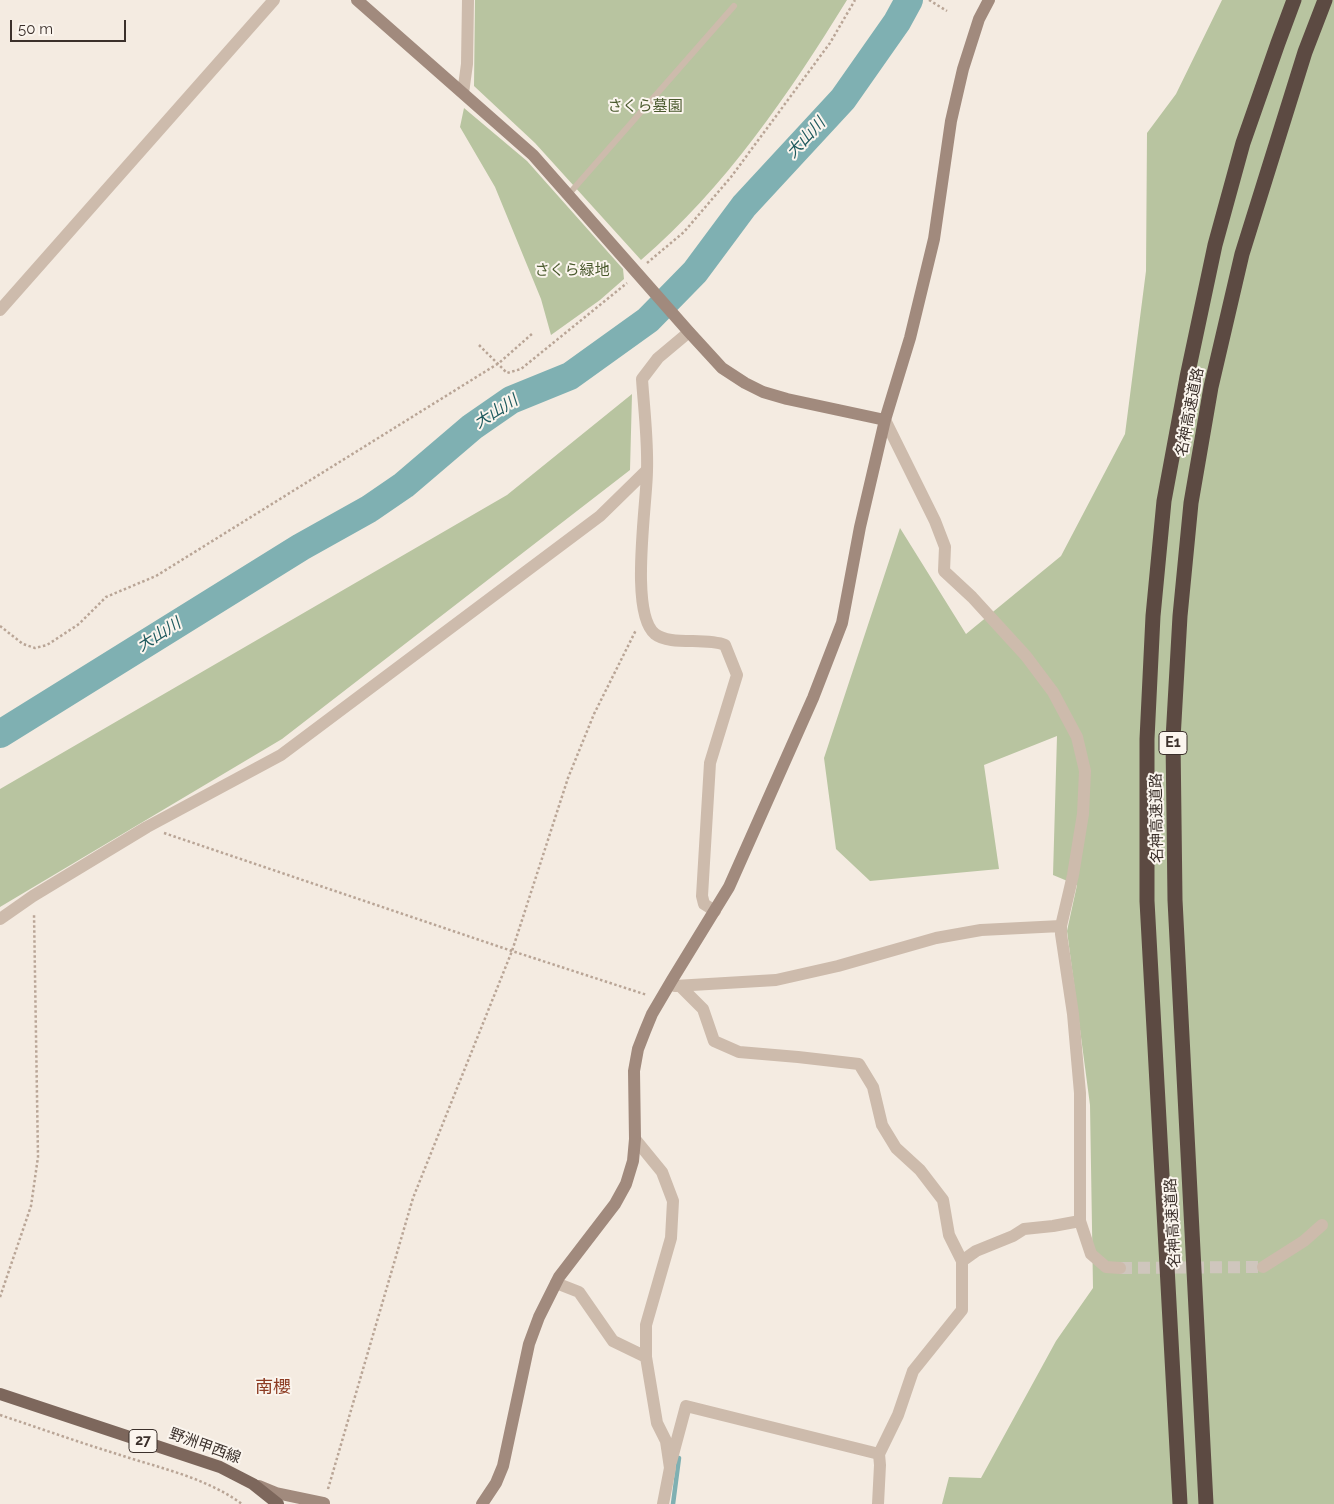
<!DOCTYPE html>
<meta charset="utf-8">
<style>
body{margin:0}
#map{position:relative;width:1334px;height:1504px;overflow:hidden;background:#f4ebe1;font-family:Raleway,sans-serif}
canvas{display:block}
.scale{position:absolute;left:10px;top:20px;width:116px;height:22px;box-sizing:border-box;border:2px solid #3b302b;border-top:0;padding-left:6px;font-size:15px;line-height:18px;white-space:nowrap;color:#3b302b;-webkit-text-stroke:4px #fbf5ee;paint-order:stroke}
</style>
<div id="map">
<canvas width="1334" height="1504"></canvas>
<div class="scale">50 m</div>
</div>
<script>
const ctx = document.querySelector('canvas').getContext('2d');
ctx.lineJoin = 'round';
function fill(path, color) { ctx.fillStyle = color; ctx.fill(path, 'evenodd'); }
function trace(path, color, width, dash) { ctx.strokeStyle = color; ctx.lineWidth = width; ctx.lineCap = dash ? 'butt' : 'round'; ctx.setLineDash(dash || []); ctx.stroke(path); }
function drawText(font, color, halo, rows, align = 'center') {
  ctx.font = font + ' Raleway,"Noto Sans JP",sans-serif'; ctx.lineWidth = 4; ctx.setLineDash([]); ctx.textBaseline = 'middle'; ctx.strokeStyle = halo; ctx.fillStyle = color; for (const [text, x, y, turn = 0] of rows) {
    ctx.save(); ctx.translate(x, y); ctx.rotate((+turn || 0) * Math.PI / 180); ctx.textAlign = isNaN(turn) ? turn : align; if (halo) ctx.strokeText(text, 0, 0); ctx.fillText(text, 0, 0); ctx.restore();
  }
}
fill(new Path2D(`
 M 475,0 L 847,0 C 789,94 725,188 641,260 L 535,143 L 474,86 Z
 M 1222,0 L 1334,0 L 1334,1504 L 942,1504 L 949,1477 L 981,1478 L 1056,1341 L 1093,1288 L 1090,1105 L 1067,931 L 1077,885 L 1053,875 L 1057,736 L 984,765 L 999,869 L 870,881 L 836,849 L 824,758 L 900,528 L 966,634 L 1061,556 L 1125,434 L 1146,271 L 1147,133 L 1176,94 Z
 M 464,108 L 527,161 L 623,269 L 624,279 L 600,300 L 551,335 L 541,299 L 495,187 L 460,127 Z
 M 632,394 L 630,470 L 282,739 L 0,907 L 0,789 L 507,495 Z`), '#b8c4a0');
trace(new Path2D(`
 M 673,1504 L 679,1458`), '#7fb0b2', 4.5);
trace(new Path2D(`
 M 0,734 L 301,547 L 369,509 L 404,485 L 472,427 L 511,400 L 570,376 L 648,320 L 695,272 L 744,206 L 843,99 L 897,22 L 909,0`), '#7fb0b2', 28);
trace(new Path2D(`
 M 1120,1268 L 1263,1267`), '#cfc6bd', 12, [12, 6]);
trace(new Path2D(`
 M 929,0 L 947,11
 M 647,263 L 684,232 L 731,177 L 830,43 L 855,0
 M 479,345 L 507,373 L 521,369 L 627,283
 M 0,626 L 23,644 L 35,648 L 47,645 L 79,624 L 106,597 L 156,576 L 499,363 L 533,333
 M 164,833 L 512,951 L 647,995
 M 0,1297 L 31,1206 L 38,1157 L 34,913
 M 0,1415 C 39,1428 78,1442 117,1454 C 159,1468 205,1477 242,1504
 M 328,1489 L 413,1198 L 512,951 L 568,778 L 594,714 L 636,630`), '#b9a596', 2.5, [2.5, 2.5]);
trace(new Path2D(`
 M 568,195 L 734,6`), '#cdbbac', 6);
trace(new Path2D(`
 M 463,93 L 467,64 L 468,0
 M 0,310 L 274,0
 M 689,332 L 658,358 L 642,379 C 644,409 648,440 647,470 C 647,503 629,613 655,634 C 670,646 706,637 725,645 L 737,675 L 710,763 L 702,896 L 704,904 L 715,911
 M 885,420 L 935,521 L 945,547 L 944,571 L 972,597 L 1026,656 L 1053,692 L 1077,737 L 1085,771 L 1083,814 L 1073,875 L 1061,926 L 1061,934 L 1073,1014 L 1080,1093 L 1080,1221 L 1091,1254 L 1106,1267 L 1120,1268
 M 0,919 L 33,896 L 147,827 L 281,755 L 600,516 L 647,470
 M 675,986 L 776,980 L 838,966 L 936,938 L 981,930 L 1061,926
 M 680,986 L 703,1009 L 714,1041 L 739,1052 L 798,1057 L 859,1064 L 873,1087 L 882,1125 L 896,1148 L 920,1170 L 943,1200 L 949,1235 L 962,1261 L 962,1310 L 913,1371 L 898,1415 L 879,1454 L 880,1465 L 878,1504
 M 635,1139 L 662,1172 L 673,1201 L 671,1238 L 646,1325 L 646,1357 L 657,1423 L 666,1441 L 670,1468 L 663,1504
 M 962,1261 L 976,1251 L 1013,1236 L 1024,1229 L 1053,1226 L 1080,1221
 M 1263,1267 L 1304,1241 L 1322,1225
 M 556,1283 L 579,1292 L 613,1341 L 646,1357
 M 671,1462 L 686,1406 L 879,1454`), '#cdbbac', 12);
trace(new Path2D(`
 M 357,0 L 533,155 L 689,332 L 722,368 L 745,383 L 763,392 L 787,399 L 885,420
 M 259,1486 L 276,1493 L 324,1503
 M 482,1504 L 496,1483 L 503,1466 L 529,1344 L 539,1317 L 559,1277 L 615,1204 L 626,1184 L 633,1161 L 635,1139 L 634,1071 L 638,1049 L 645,1031 L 652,1014 L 672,980 L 729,887 L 813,698 L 842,623 L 860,527 L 885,420 L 910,338 L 934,239 L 951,121 L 963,69 L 979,19 L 989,0`), '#a18a7d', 12);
trace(new Path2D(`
 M 0,1394 L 220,1467 L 253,1484 L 278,1504`), '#7d675c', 12);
trace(new Path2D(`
 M 1180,1504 L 1147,901 L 1147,739 L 1153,616 L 1164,501 L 1187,377 L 1215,245 L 1243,143 L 1278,43 L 1294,0
 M 1206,1504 L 1175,900 L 1173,739 L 1180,616 L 1191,503 L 1211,387 L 1242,254 L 1305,52 L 1325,0`), '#5c4a42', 15);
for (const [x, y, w] of [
 [1173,743,28],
 [143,1441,28]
]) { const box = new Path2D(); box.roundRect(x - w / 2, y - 11.5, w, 23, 4); ctx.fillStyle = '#fbf5ee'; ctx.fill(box); trace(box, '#3b302b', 1); }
drawText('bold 14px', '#3b302b', null, [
 ["E1",1173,743],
 ["27",143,1441]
]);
drawText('15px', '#4a5a2e', '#fbf5ee', [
 ["さくら墓園",645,106],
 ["さくら緑地",572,270]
]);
drawText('15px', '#3b302b', '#fbf5ee', [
 ["名神高速道路",1190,412,-79],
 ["名神高速道路",1157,818,-91],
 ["名神高速道路",1173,1223,-93],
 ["野洲甲西線",205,1446,20]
]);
drawText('italic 16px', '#1f5a5e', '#fbf5ee', [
 ["大山川",806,138,-47],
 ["大山川",496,412,-32],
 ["大山川",159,635,-32]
]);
drawText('18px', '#8c3b22', '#fbf5ee', [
 ["南櫻",273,1388]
]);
</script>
